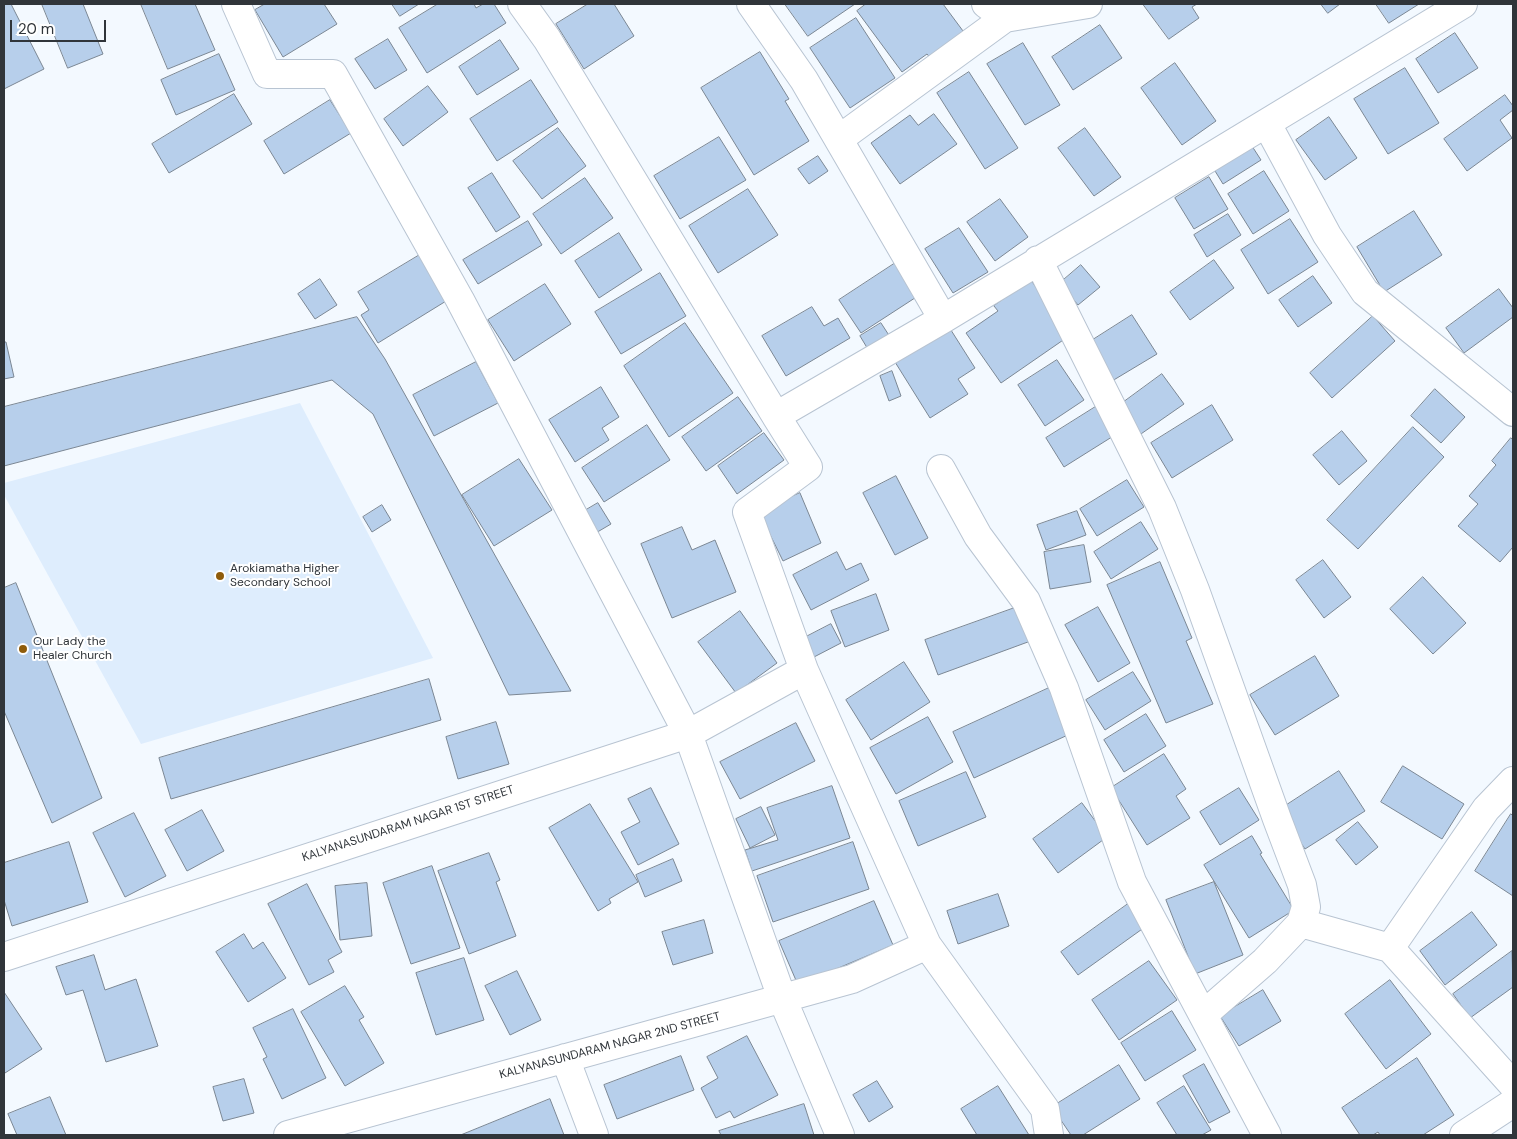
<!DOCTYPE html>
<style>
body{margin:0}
#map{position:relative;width:1517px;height:1139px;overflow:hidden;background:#f3f9ff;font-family:"DM Sans",sans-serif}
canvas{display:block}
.frame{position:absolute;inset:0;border:5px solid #30353a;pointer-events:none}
.scale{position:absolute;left:10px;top:20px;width:96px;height:22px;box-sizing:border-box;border:2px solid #30353a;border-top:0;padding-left:6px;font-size:15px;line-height:18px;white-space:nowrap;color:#30353a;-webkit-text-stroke:4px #fff;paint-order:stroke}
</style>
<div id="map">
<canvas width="1517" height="1139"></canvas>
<div class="frame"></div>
<div class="scale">20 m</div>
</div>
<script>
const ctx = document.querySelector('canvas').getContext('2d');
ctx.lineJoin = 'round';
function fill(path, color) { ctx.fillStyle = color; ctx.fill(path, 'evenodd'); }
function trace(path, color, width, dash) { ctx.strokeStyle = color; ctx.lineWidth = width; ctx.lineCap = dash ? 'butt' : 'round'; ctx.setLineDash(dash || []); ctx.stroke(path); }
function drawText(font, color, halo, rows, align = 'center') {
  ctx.font = font + ' "DM Sans",sans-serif'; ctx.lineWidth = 4; ctx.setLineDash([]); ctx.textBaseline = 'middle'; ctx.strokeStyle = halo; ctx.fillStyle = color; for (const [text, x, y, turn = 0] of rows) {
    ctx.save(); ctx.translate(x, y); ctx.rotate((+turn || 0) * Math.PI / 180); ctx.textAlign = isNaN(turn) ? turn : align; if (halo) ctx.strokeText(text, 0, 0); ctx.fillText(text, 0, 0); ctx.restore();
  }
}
fill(new Path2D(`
 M 300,403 L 433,658 L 141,744 L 4,495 L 4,483 Z`), '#deedfd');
const building = new Path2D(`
 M 4,4 L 11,4 L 44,69 L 4,89 Z
 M 42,4 L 83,4 L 103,54 L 68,68 Z
 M 141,4 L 195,4 L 215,50 L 168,69 Z
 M 265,4 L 324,4 L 337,24 L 283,57 L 255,10 Z
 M 392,4 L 419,4 L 400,16 Z
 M 438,4 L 474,4 L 476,8 L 483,4 L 494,4 L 506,23 L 427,73 L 399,28 Z
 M 588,4 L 614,4 L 634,36 L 584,69 L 556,24 Z
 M 785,4 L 855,4 L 808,36 Z
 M 866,4 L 943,4 L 966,35 L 932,60 L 927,54 L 902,72 L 857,11 Z
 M 1143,4 L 1197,4 L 1192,7 L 1199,18 L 1169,39 Z
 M 1321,4 L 1340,4 L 1328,13 Z
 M 1376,4 L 1419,4 L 1389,23 Z
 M 856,18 L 895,78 L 850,108 L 810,48 Z
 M 1100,25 L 1122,58 L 1073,90 L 1052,57 Z
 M 1455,33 L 1478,68 L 1438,93 L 1416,59 Z
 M 388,39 L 407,70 L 375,89 L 355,59 Z
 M 500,40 L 519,69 L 477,95 L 459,67 Z
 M 1023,43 L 1060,105 L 1025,125 L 987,64 Z
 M 760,52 L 789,99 L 785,101 L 809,141 L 754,175 L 701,88 Z
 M 219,54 L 235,90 L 176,115 L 161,80 Z
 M 1175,63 L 1216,121 L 1182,145 L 1141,88 Z
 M 1405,68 L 1439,123 L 1388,154 L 1354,99 Z
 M 969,72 L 1018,148 L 985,169 L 937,93 Z
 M 531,80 L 558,122 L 497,161 L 470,119 Z
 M 428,86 L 448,112 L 403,146 L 384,119 Z
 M 234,94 L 252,124 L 169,173 L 152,144 Z
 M 1505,95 L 1513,106 L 1513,110 L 1500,120 L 1512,138 L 1467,171 L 1444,139 Z
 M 330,100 L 351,133 L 284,174 L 264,141 Z
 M 934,114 L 957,144 L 900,184 L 871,143 L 910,115 L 918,125 Z
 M 1329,117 L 1357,158 L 1325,180 L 1296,140 Z
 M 558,128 L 586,166 L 542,199 L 513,161 Z
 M 1085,128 L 1121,177 L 1094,196 L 1058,148 Z
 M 719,137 L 746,180 L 680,219 L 654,176 Z
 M 1250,143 L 1261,160 L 1223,184 L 1212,166 Z
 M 818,156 L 828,171 L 809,184 L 798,169 Z
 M 1264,171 L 1289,211 L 1253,234 L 1228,194 Z
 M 492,173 L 520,217 L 496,232 L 468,188 Z
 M 1209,177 L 1228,209 L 1194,229 L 1175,198 Z
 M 585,178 L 613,218 L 561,254 L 533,214 Z
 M 748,189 L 778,235 L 718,273 L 689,226 Z
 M 1000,199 L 1028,237 L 995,261 L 967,222 Z
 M 1414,211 L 1442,255 L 1384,292 L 1357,247 Z
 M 1228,214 L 1241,235 L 1207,257 L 1194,235 Z
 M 1290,219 L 1318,262 L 1268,294 L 1241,250 Z
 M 528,221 L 542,245 L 478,284 L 463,260 Z
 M 959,228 L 988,272 L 953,293 L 925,249 Z
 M 619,233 L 642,270 L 599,298 L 575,261 Z
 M 423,253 L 451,298 L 378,343 L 361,315 L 369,310 L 358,292 Z
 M 900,260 L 921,294 L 861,333 L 839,300 Z
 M 1214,260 L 1234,288 L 1190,320 L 1170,292 Z
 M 1081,265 L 1100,287 L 1078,305 L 1060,283 Z
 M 660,273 L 686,316 L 621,354 L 595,312 Z
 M 1313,276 L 1332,303 L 1298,327 L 1279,300 Z
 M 320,279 L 337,305 L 315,319 L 298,294 Z
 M 1031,280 L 1069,336 L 1001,383 L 966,333 L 998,311 L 994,306 Z
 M 545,284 L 571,324 L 514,361 L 488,320 Z
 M 1499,289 L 1513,308 L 1513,317 L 1464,353 L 1446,328 Z
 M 812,307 L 824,326 L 838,318 L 850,338 L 786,376 L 762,336 Z
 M 1132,315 L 1157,354 L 1112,381 L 1088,343 Z
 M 1373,316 L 1395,341 L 1332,398 L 1310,373 Z
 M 357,317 L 385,359 L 571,691 L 509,695 L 373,414 L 332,380 L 4,466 L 4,407 Z
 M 685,323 L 733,393 L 669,437 L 624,366 Z
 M 881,323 L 894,343 L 872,356 L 860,336 Z
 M 949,327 L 975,368 L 958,379 L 968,394 L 930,418 L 895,362 Z
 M 4,342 L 6,342 L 14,377 L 4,379 Z
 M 1057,360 L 1084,400 L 1045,426 L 1018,385 Z
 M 476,362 L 498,403 L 434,436 L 413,395 Z
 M 892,371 L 901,396 L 889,401 L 880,376 Z
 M 1162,374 L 1184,404 L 1138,436 L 1117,407 Z
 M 601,387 L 619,417 L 602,428 L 609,440 L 575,462 L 549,420 Z
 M 1435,389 L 1465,417 L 1441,443 L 1411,416 Z
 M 738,397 L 762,431 L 706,471 L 682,437 Z
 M 1212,405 L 1233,440 L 1172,478 L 1151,443 Z
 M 1097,406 L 1115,435 L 1064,467 L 1046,438 Z
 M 647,425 L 670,460 L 604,502 L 582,468 Z
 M 1413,427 L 1444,457 L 1358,549 L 1327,520 Z
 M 1342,431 L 1367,461 L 1339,485 L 1313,455 Z
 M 764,433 L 784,460 L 737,494 L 718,466 Z
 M 1511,438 L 1513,440 L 1513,547 L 1500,562 L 1458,526 L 1478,504 L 1469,496 L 1496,465 L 1492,461 Z
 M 519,459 L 552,510 L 494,546 L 462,495 Z
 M 896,476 L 928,538 L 895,555 L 863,493 Z
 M 1127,480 L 1144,507 L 1097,536 L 1080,509 Z
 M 800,493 L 821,543 L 783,561 L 759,512 Z
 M 598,503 L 611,524 L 594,534 L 581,513 Z
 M 382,505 L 391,520 L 372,532 L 363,517 Z
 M 1077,511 L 1086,535 L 1046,550 L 1037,525 Z
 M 1141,522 L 1158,549 L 1111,579 L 1094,552 Z
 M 682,527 L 692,550 L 715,540 L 736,592 L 672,618 L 641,544 Z
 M 1084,545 L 1091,582 L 1050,589 L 1044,552 Z
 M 837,552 L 846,570 L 861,563 L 869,580 L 811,610 L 793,575 Z
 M 1323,560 L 1351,597 L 1324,618 L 1296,580 Z
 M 1160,562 L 1192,638 L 1186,641 L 1213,704 L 1166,723 L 1107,585 Z
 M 1423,577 L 1466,623 L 1433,654 L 1390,609 Z
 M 16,583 L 102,798 L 52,823 L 4,711 L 4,588 Z
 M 876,594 L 889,630 L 845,647 L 831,611 Z
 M 1023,605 L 1036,639 L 938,675 L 925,640 Z
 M 1098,607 L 1130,663 L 1098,682 L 1065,625 Z
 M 740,611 L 777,663 L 736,693 L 698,642 Z
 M 831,624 L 841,643 L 814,657 L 804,638 Z
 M 1315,656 L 1339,696 L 1275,735 L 1250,695 Z
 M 904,662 L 930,702 L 871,740 L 846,700 Z
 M 1133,672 L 1151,701 L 1105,730 L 1086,700 Z
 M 429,679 L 441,720 L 171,799 L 159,758 Z
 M 1049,688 L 1070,734 L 974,778 L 953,732 Z
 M 1146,714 L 1166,746 L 1124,772 L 1104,740 Z
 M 928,717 L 953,762 L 896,794 L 870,748 Z
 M 496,722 L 509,764 L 458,779 L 446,737 Z
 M 796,723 L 815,761 L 740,799 L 720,762 Z
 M 1164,754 L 1186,789 L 1176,796 L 1190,818 L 1147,845 L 1111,788 Z
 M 1403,766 L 1464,804 L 1442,839 L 1381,802 Z
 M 1339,771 L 1365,811 L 1305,849 L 1279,810 Z
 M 966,772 L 986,817 L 918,846 L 899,801 Z
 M 832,786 L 850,838 L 752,871 L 745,850 L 778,840 L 767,808 Z
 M 651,788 L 679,844 L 638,865 L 621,832 L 640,822 L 628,799 Z
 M 1239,788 L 1259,820 L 1220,845 L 1200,812 Z
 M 1082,803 L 1107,837 L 1058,873 L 1033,839 Z
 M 590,804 L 638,882 L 609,899 L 611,903 L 598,911 L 549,828 Z
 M 761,807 L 775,835 L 750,848 L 736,819 Z
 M 202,810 L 224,851 L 187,871 L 165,830 Z
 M 134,813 L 166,876 L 125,897 L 93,833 Z
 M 1511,814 L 1513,816 L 1513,896 L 1475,871 Z
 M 1358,822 L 1378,847 L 1356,865 L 1336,840 Z
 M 1252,836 L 1262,853 L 1260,854 L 1294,910 L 1249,938 L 1204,865 Z
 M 69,842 L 88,902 L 12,926 L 4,900 L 4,863 Z
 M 853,842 L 869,889 L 773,922 L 757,876 Z
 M 489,853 L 500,880 L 496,882 L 516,936 L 469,954 L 438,871 Z
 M 673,859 L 682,881 L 645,897 L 636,875 Z
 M 432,866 L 460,948 L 411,964 L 383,883 Z
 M 1214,882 L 1243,955 L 1195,974 L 1166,900 Z
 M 367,883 L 372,936 L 340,940 L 335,886 Z
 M 307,884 L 342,952 L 328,960 L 334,972 L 309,985 L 268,904 Z
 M 998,894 L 1009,926 L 958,944 L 947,911 Z
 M 874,901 L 893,945 L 798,985 L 779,941 Z
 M 1128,904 L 1145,927 L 1078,975 L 1061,952 Z
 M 1472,912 L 1497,945 L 1445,985 L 1420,951 Z
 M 704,920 L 713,953 L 673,965 L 662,932 Z
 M 244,934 L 253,949 L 263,942 L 286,978 L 248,1002 L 216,952 Z
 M 1512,951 L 1513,987 L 1470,1018 L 1453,994 Z
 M 94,955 L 105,990 L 136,979 L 158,1046 L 106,1062 L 83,990 L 66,995 L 56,967 Z
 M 464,958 L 484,1020 L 436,1035 L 416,973 Z
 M 1149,961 L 1177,1000 L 1119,1040 L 1092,1000 Z
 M 517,971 L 541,1020 L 510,1035 L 485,986 Z
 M 1390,980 L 1431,1034 L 1386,1069 L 1345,1014 Z
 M 345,986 L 364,1017 L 359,1020 L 384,1063 L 345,1086 L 301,1012 Z
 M 1263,990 L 1281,1021 L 1239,1046 L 1220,1016 Z
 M 4,992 L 42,1049 L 5,1073 L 4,1071 Z
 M 293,1009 L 326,1078 L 282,1099 L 263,1059 L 267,1057 L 253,1028 Z
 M 1172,1011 L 1196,1050 L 1145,1081 L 1121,1043 Z
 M 747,1036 L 778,1095 L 734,1118 L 730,1111 L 716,1118 L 701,1088 L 718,1078 L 707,1057 Z
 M 681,1056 L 694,1090 L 617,1119 L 604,1085 Z
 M 1417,1058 L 1454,1115 L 1423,1135 L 1380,1135 L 1378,1132 L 1373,1135 L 1360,1135 L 1342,1108 Z
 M 1204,1064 L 1230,1112 L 1209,1123 L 1183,1076 Z
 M 1119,1065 L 1140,1099 L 1083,1135 L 1071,1135 L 1052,1107 Z
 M 244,1079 L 254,1113 L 223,1121 L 213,1087 Z
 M 877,1081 L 893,1107 L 869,1122 L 853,1095 Z
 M 998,1086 L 1029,1135 L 977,1135 L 961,1109 Z
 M 1184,1086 L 1211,1130 L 1202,1135 L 1177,1135 L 1157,1103 Z
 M 50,1097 L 66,1135 L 17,1135 L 8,1114 Z
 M 550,1099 L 564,1135 L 461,1135 Z
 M 804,1104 L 814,1135 L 721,1135 L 719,1131 Z`);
fill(building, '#b7cfeb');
trace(building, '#7b8794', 1);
const minor = new Path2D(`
 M 236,4 L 267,74 L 333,74 L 460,300 L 688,734 L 782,998 L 840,1135
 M 522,4 L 547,39 L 776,416 L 943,319 L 1463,4
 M 751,4 L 804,80 L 943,319
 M 986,4 L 1005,18 L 1088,4
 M 1267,124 L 1327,235 L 1365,292 L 1513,412
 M 839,139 L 1005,18
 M 1038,260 L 1162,508 L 1195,590 L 1277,819 L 1302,885 L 1306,907 L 1301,923 L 1265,961 L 1203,1015
 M 776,416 L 808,467 L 747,512 L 804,670 L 927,945 L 1045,1109 L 1049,1135
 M 941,469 L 978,536 L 1026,601 L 1064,688 L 1132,882 L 1267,1135
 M 1301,923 L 1390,948 L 1513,1085
 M 1390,948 L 1486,809 L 1513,781
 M 4,957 L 688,734 L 804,670
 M 565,1058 L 594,1135
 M 288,1135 L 852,979 L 927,945
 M 1464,1135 L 1513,1103`);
trace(minor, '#b8c4d2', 30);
trace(minor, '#fff', 28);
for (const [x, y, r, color] of [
 [220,576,5,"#8f5c0b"],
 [23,649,5,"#8f5c0b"]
]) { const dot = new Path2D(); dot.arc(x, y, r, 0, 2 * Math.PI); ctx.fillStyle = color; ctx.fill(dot); trace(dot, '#fff', 2); }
drawText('12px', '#30353a', '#fff', [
 ["Arokiamatha Higher",230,569],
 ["Secondary School",230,583],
 ["Our Lady the",33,642],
 ["Healer Church",33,656]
], 'left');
drawText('12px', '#30353a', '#fff', [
 ["KALYANASUNDARAM NAGAR 1ST STREET",408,824,-18],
 ["KALYANASUNDARAM NAGAR 2ND STREET",610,1046,-15]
]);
</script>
